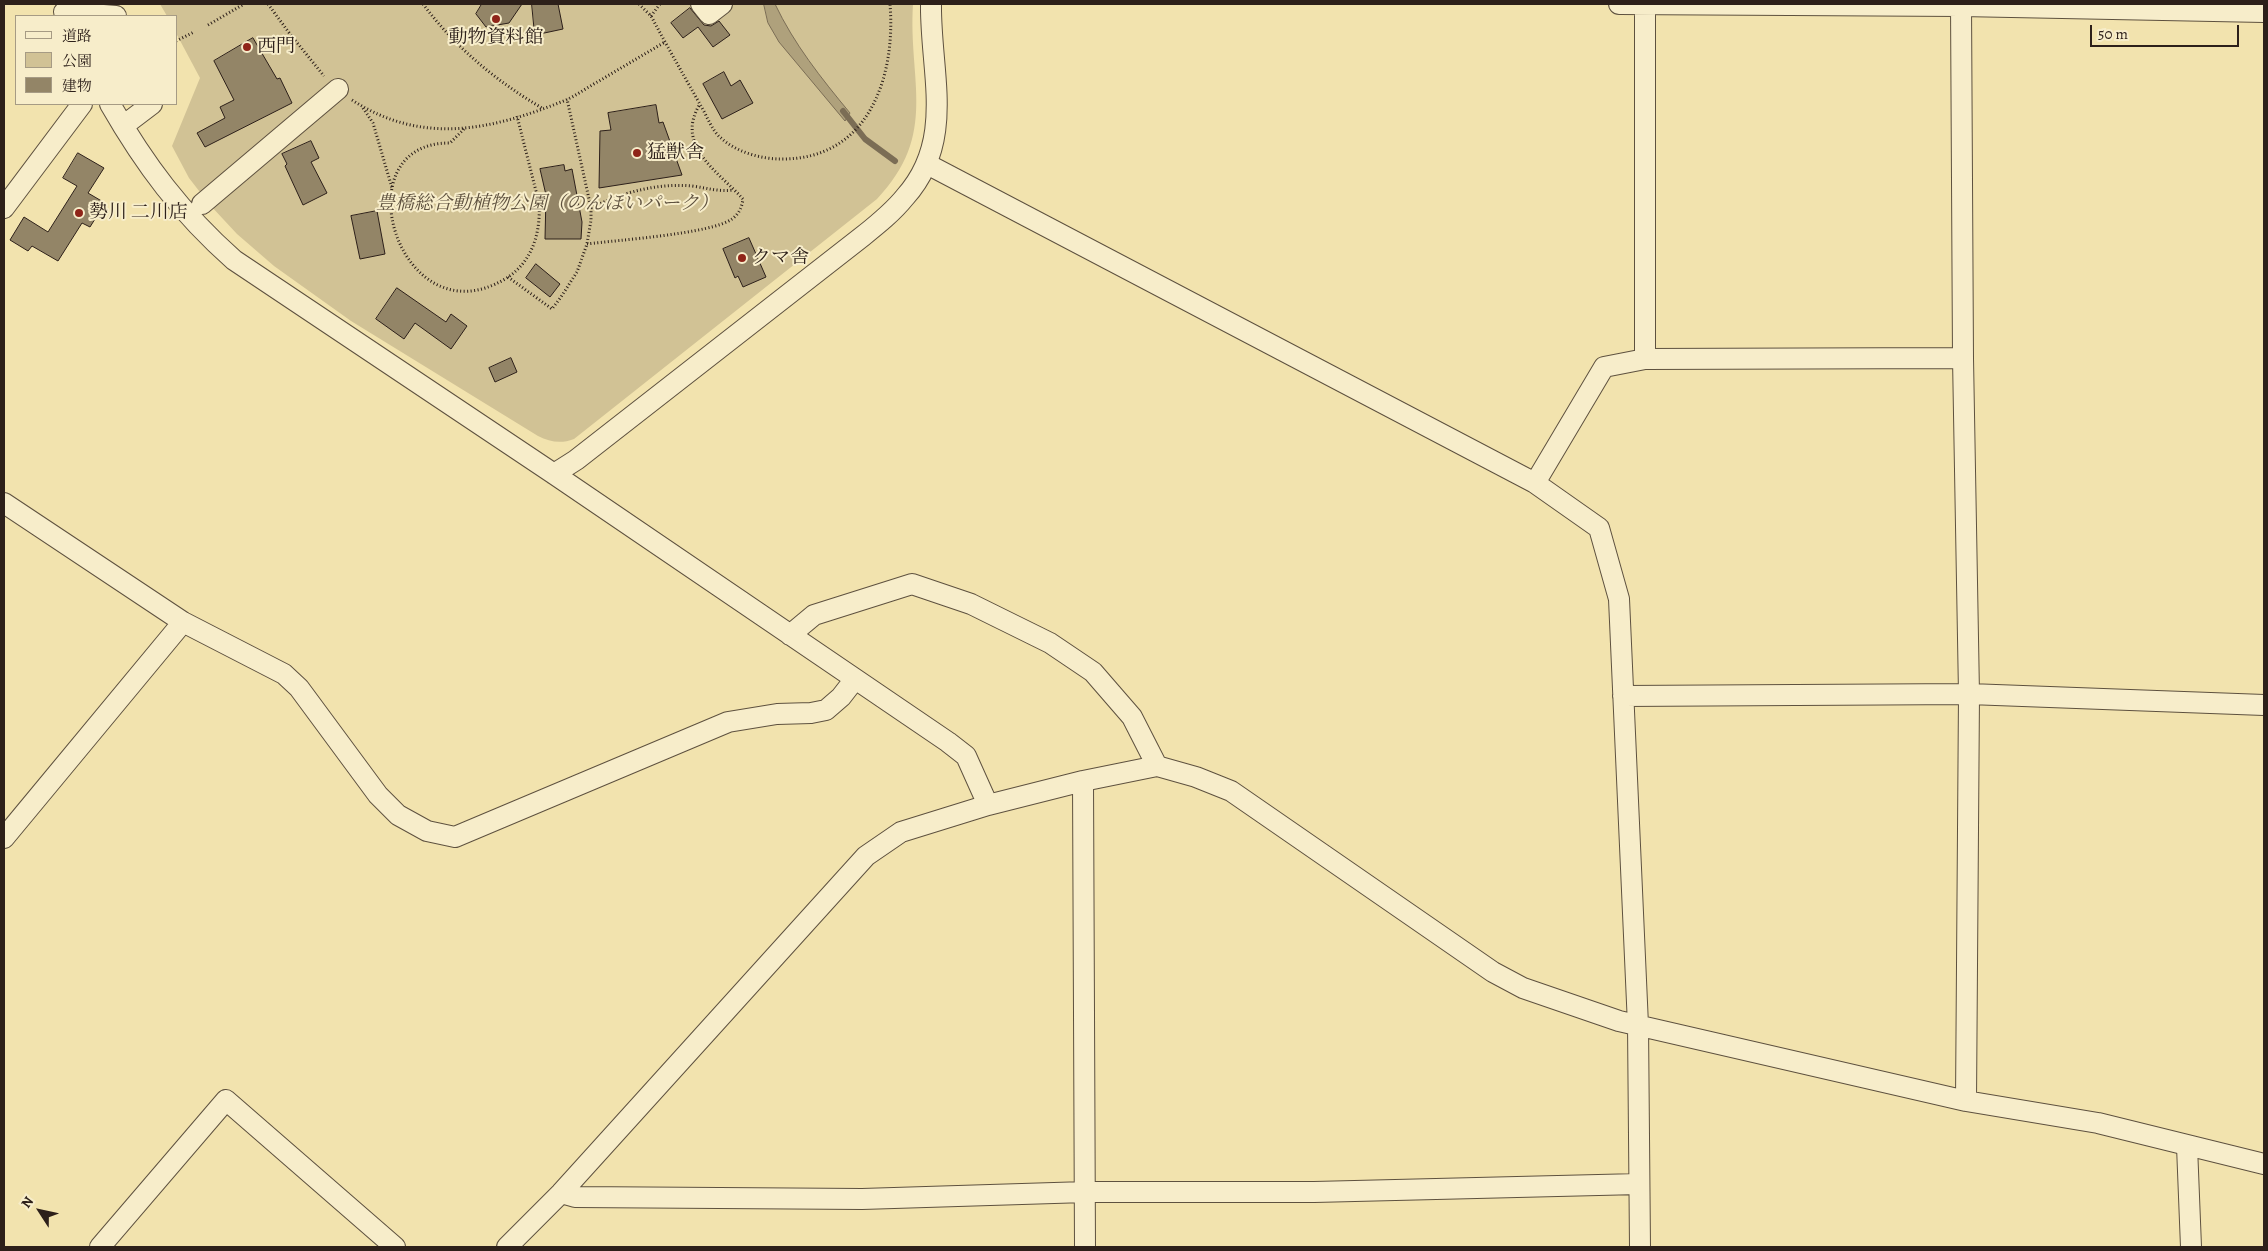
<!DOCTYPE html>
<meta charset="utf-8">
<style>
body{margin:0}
#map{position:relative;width:2268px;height:1251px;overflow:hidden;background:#f2e3ae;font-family:Alegreya,"Noto Serif JP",serif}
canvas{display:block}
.frame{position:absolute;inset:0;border:5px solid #2d201a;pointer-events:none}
.legend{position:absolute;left:15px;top:15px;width:162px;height:90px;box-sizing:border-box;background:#f7edca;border:1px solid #a69b84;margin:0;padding:6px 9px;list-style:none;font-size:15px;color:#2d201a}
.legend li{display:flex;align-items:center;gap:10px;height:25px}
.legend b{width:25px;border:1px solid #a69b84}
.north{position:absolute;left:15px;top:1186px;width:50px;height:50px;-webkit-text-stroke:4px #f7edca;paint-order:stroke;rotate:305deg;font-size:14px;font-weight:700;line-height:20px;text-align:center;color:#2d201a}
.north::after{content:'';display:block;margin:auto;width:18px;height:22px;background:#2d201a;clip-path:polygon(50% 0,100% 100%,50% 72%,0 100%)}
.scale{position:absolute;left:2090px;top:25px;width:149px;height:22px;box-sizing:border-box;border:2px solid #2d201a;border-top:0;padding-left:6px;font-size:15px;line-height:18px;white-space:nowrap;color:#2d201a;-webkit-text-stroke:4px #f7edca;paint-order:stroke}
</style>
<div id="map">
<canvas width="2268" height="1251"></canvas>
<div class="frame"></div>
<ul class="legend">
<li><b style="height:6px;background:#f7edca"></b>道路</li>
<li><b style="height:14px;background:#d1c295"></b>公園</li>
<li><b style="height:14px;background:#938567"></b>建物</li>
</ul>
<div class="north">N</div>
<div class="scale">50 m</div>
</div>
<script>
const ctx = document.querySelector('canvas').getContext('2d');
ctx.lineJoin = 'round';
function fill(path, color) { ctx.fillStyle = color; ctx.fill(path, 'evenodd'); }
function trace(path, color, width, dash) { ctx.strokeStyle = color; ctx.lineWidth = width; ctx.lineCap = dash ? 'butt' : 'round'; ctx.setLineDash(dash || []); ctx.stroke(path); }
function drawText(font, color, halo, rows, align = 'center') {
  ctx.font = font + ' Alegreya,"Noto Serif JP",serif'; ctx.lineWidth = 4; ctx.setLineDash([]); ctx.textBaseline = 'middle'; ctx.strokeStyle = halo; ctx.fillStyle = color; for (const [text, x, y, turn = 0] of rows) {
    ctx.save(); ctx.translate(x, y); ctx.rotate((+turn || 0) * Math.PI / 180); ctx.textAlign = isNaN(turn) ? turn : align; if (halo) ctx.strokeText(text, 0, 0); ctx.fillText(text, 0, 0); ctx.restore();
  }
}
fill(new Path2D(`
 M 160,4 L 913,4 C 908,81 939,134 877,199 L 574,439 C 561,444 550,442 538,436 L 351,321 L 274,266 L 237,234 L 210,205 L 189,178 L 172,146 L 200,78 L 176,33 L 176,16 L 167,16 Z`), '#d1c295');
const water = new Path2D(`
 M 764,4 L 775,4 C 794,44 821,78 850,113 L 845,121 L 779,42 L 768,23 Z`);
fill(water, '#afa17c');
trace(water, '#7b6d55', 1);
trace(new Path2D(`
 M 843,111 L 865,139 L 895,161`), '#7b6d55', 6);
const building = new Path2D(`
 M 482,4 L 522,4 L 509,23 L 486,27 L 476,14 Z
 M 532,4 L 558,4 L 563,29 L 535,35 Z
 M 690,8 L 704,25 L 711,26 L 719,21 L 730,35 L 713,47 L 698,27 L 683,38 L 671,23 Z
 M 253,38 L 277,79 L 280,78 L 292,103 L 205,147 L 197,133 L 225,118 L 220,107 L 234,100 L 214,61 Z
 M 724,72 L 731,86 L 740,80 L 753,103 L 722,119 L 703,84 Z
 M 656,105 L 659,123 L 663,122 L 682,175 L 599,188 L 600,131 L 611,130 L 608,113 Z
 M 311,141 L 319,158 L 311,162 L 327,193 L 303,205 L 285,166 L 287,164 L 282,154 Z
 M 78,153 L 104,168 L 88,193 L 105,203 L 90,227 L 82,223 L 58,261 L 32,246 L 28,251 L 10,240 L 24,217 L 48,232 L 77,186 L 63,178 Z
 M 564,165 L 565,171 L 572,169 L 582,222 L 581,239 L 545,239 L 546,195 L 540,169 Z
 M 377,211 L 385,254 L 360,259 L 351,216 Z
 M 749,238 L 766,277 L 743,287 L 738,276 L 735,278 L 723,249 Z
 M 536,264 L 560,284 L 550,297 L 526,278 Z
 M 397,288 L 446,322 L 451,314 L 467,326 L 451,349 L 415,323 L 404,339 L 376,319 Z
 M 511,358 L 517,372 L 495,382 L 489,368 Z`);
fill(building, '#938567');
trace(building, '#2d201a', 1);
const minor = new Path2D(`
 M 701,4 L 709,14 L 722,4
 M 1619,4 L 1961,6 L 2264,12
 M 1645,4 L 1645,359
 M 1961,4 L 1963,358 L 1969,694 L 1966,1101
 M 64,12 L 116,16
 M 110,104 C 145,165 181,213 234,260 L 554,474 L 948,742 L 966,756 L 988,805
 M 123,126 L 152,104
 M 927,164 L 1535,483 L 1599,528 L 1619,599 L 1638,1025 L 1640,1247
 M 202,204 L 338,89
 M 4,208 L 82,104
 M 554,474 L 576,460 L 863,236 C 878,224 893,212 905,197 C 956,140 930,72 931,4
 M 1535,483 L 1604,367 L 1645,359 L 1963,358
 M 4,503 L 183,622 L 284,674 L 299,688 L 378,795 L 398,815 L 427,831 L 455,837 L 728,722 L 777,714 L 811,713 L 826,710 L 841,697 L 855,679
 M 790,635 L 814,615 L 912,584 L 971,604 L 1050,643 L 1093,672 L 1132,717 L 1157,766
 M 1623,696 L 1969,694 L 2264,705
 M 1083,781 L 1085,1247
 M 4,838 L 183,622
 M 2187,1146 L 2191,1247
 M 561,1193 L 575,1197 L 862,1199 L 1086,1192 L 1314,1192 L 1639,1184
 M 100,1247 L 226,1100 L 395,1247
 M 507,1247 L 561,1193 L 866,856 L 901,832 L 988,805 L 1083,781 L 1157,766 L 1196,777 L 1231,791 L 1493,972 L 1523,988 L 1619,1021 L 1966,1101 L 2098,1123 L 2264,1164`);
trace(minor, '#5e513f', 22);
trace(new Path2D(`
 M 268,4 L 290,34 L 324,76
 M 423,4 C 455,47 496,81 542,108
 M 639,4 L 651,16 C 667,46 684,76 701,106 C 707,116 712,131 721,138 C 736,152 761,159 781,159 C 868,160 896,78 890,4
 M 651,16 L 660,4
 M 208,25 L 244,4
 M 176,41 L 194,32
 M 352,100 C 423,146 492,130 566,100 C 577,95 588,87 599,81 C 621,68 643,55 665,42
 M 363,108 L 373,123 L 392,188
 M 464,129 L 450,143 C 339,142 399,342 505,279 C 532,263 541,233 539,203 L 517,116
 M 591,208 C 623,192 657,183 692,186 C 707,188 719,192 734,190
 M 587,244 C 617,240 711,234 732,219 C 739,214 742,207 743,199 C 719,172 674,146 700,104
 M 508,277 L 552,309 L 561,297 L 577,272 L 587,244 L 591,220 L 591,208 L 567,99`), '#2d201a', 3, [1, 2.5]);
trace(minor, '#f7edca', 20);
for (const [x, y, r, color] of [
 [496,19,5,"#8f2418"],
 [247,47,5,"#8f2418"],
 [637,153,5,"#8f2418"],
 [79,213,5,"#8f2418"],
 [742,258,5,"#8f2418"]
]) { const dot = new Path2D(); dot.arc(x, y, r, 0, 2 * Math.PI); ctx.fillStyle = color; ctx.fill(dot); trace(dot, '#f7edca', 2); }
drawText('19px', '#2d201a', '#f7edca', [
 ["動物資料館",496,38,"center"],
 ["西門",257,47],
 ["猛獣舎",647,153],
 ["勢川 二川店",89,213],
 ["クマ舎",752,258]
], 'left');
drawText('italic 19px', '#5e513f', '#f7edca', [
 ["豊橋総合動植物公園（のんほいパーク）",547,204]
]);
</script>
